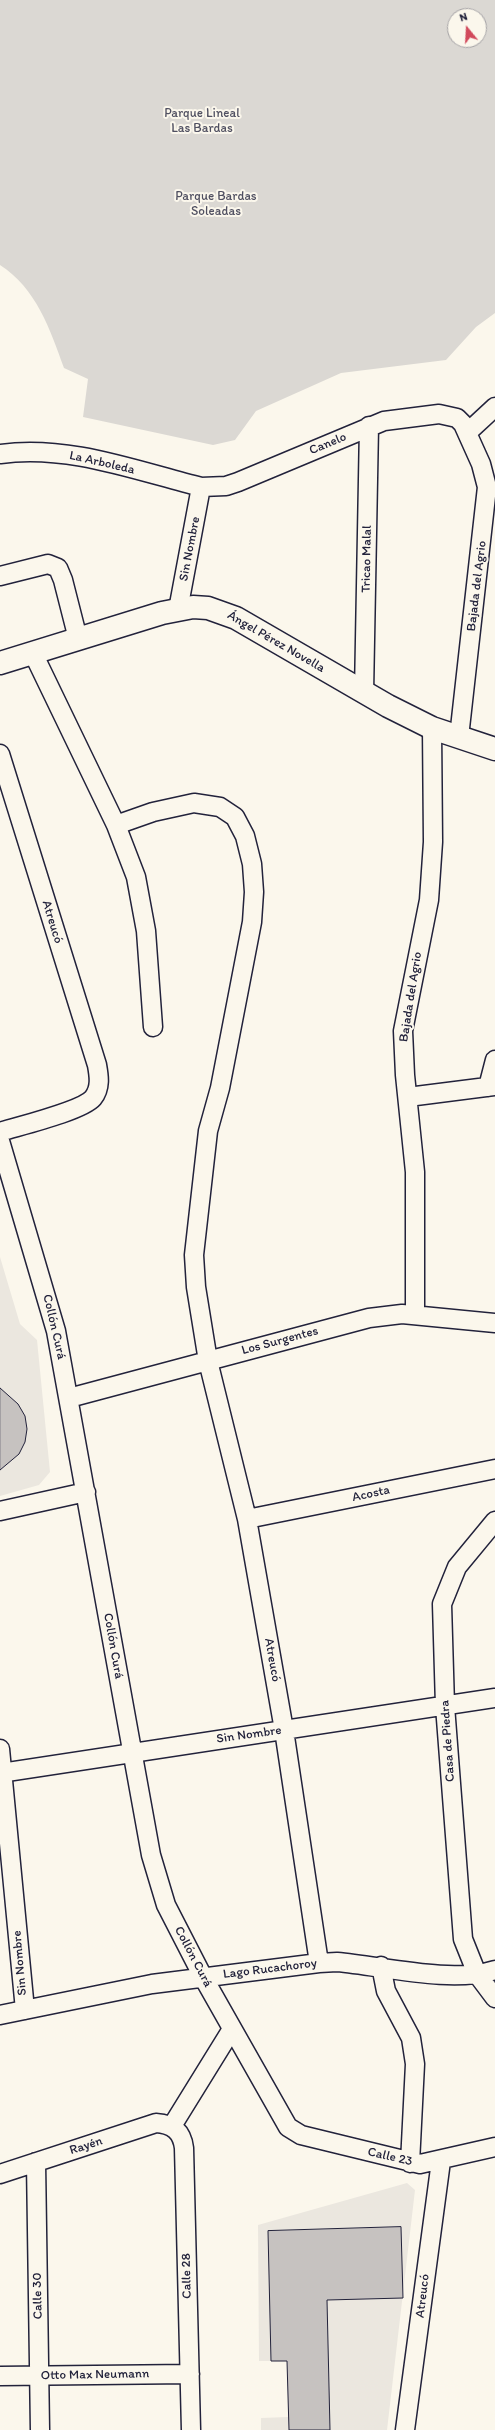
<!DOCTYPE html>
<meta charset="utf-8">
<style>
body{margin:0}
#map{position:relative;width:495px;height:2430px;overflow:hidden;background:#fbf7ec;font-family:Itim,sans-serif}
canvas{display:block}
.north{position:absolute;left:447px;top:8px;width:40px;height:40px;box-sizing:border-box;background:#fbf7ec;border:1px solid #a4a2a5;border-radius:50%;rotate:342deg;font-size:11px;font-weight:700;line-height:16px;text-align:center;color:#22223b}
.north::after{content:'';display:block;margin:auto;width:14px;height:18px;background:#d1495b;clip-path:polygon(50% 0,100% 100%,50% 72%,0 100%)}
</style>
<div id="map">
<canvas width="495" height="2430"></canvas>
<div class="north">N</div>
</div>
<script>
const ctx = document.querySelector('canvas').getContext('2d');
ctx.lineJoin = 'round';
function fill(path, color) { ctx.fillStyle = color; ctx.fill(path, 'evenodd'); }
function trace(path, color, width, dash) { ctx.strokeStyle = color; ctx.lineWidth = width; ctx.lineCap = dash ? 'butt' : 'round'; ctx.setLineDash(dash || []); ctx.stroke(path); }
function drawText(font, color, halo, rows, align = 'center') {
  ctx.font = font + ' Itim,sans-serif'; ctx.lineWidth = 4; ctx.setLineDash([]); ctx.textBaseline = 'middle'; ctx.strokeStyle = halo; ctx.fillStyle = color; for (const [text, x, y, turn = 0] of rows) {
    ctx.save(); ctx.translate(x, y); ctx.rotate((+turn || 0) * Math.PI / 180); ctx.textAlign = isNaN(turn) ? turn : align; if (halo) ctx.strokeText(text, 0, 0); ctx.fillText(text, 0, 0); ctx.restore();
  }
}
fill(new Path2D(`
 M 0,1257 L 20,1324 L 37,1340 L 50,1472 L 39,1485 L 0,1496 Z
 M 407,2183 L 415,2190 L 387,2430 L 261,2430 L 261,2418 L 288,2417 L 287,2361 L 259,2361 L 258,2225 Z`), '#ebe7df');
fill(new Path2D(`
 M 0,0 L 495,0 L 495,313 L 476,327 L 446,360 L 341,373 L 256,411 L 235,440 L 213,445 L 83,417 L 88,379 L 64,368 C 50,329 36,288 0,265 ZM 455,16 L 479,16 L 479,40 L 455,40 Z`), '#dbd8d3');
const building = new Path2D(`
 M 0,1388 L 18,1404 L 25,1416 L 27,1429 L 25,1442 L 19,1454 L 0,1470 Z
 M 401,2227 L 403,2298 L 327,2300 L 330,2430 L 289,2430 L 287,2361 L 271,2361 L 268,2231 Z`);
fill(building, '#c6c2c0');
trace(building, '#22223b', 1);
const minor = new Path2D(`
 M 468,432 L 495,407
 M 0,454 C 67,444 137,471 201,487 L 226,486 L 238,482 L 384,421 L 439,414 L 457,418 L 463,424 L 481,464 L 487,487 L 459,737
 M 0,576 L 48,564 L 58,568 L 63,580 L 78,639
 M 178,610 L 201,487
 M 33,653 L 116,825 L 136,877 L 146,931 L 153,1027
 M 364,693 L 369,426
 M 0,754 L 97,1065 C 99,1076 101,1088 93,1098 C 82,1111 19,1126 0,1132
 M 116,825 L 153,812 L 194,803 L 220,807 L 235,817 L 245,836 L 252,864 L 254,892 L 252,922 L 220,1088 L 208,1131 L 194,1255 L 196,1287 L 208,1361 L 247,1519 L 284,1730 L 319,1963
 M 488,1087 L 495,1060
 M 408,1097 L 495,1086
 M 0,1141 L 56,1331 L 151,1855 L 166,1905 L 203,1977 L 288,2127 L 301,2135 L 420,2164 L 495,2147
 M 415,1315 L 415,1172 L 405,1075 L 403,1031 L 429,900 L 433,842 L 432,728
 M 69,1398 L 369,1318 L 402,1314 L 495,1323
 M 0,1511 L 86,1492
 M 247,1519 L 495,1469
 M 495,1521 L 457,1567 L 442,1604 L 445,1706 L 463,1939 L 477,1974 L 495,1998
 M 0,1749 L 25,2010
 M 0,1773 L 495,1698
 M 381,1966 L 386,1991 L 411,2038 L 415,2064 L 410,2163
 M 0,2015 L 152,1984 L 319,1963 L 337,1962 C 383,1966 451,1984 495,1970
 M 172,2126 L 232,2029
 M 36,2162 L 40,2430
 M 0,2174 L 156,2123 C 173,2124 182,2132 184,2148 L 191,2430
 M 0,2376 L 190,2374
 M 405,2430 L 441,2161`);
const major = new Path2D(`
 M 0,663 L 162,613 L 193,607 L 208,608 L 236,618 L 388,706 L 432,728 L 495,749`);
trace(minor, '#22223b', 21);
trace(major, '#22223b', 25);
trace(minor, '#fbf7ec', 18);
trace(major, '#fbf7ec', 22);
drawText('13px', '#505061', '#fbf7ec', [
 ["Parque Lineal",202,114],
 ["Las Bardas",202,129],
 ["Parque Bardas",216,197],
 ["Soleadas",216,212]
]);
drawText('13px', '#22223b', '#fbf7ec', [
 ["Canelo",328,444,-23],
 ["La Arboleda",102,463,13],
 ["Sin Nombre",190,549,-79],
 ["Tricao Malal",367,559,-89],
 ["Bajada del Agrio",477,586,-83],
 ["Ángel Pérez Novella",276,642,30],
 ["Atreucó",52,922,73],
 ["Bajada del Agrio",411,997,-81],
 ["Collón Curá",54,1327,77],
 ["Los Surgentes",280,1341,-15],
 ["Acosta",371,1494,-12],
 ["Collón Curá",113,1646,80],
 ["Atreucó",272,1660,80],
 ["Sin Nombre",249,1735,-8],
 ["Casa de Piedra",448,1741,-94],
 ["Collón Curá",193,1957,62],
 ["Sin Nombre",20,1963,-95],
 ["Lago Rucachoroy",270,1969,-7],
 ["Rayén",86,2146,-18],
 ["Calle 23",390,2157,13],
 ["Calle 28",187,2276,-91],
 ["Calle 30",38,2296,-91],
 ["Atreucó",423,2296,-83],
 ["Otto Max Neumann",95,2375,-1]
]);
</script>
